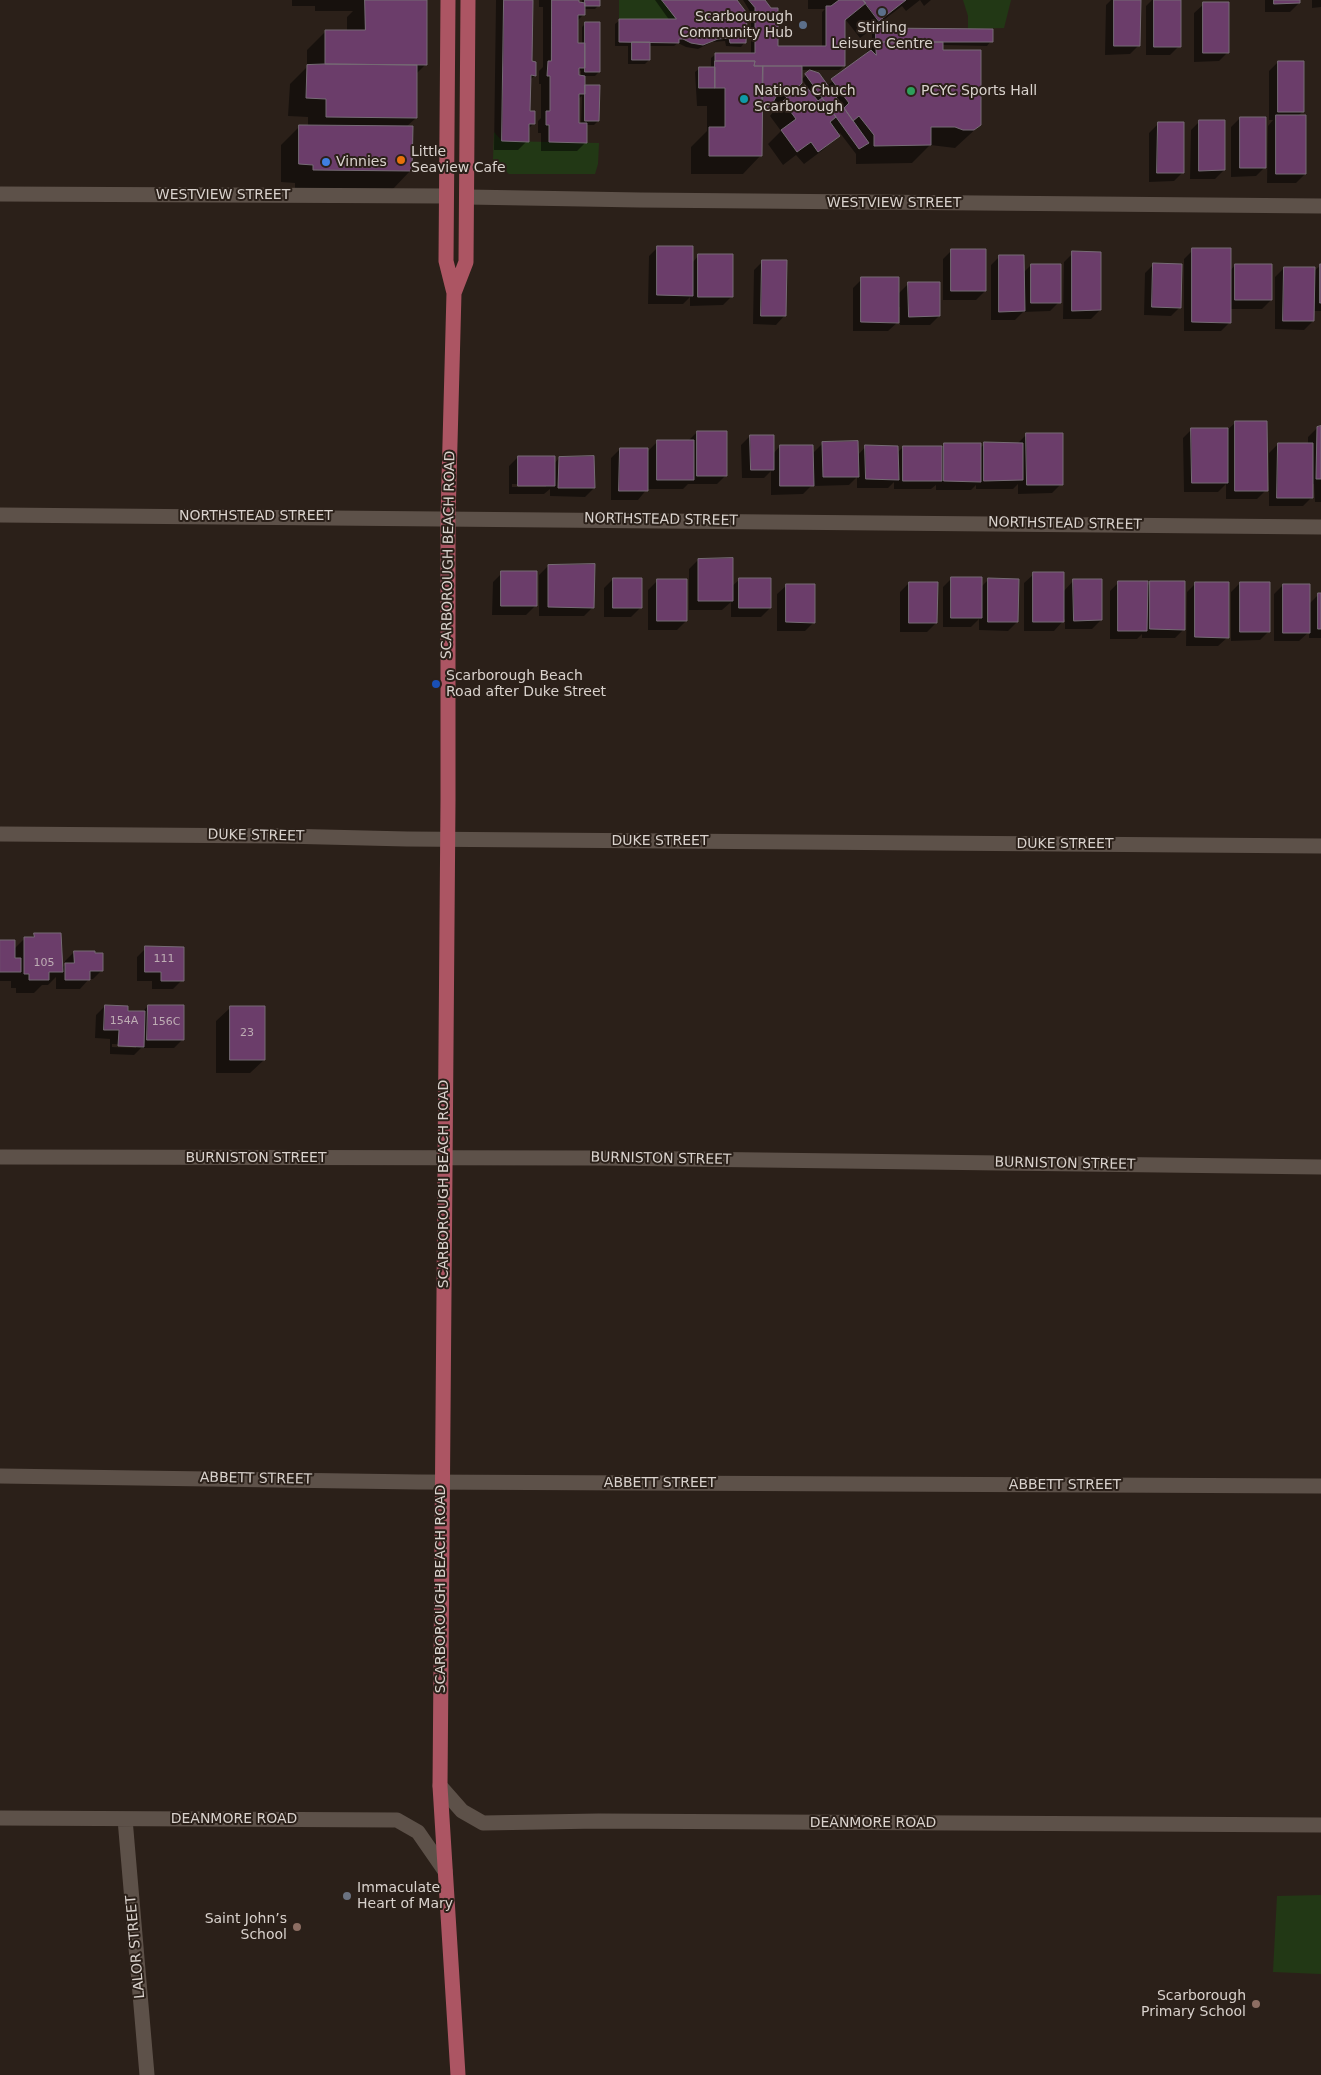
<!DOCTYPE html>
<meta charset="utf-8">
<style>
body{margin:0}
canvas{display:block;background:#2b2019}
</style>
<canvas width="1321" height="2075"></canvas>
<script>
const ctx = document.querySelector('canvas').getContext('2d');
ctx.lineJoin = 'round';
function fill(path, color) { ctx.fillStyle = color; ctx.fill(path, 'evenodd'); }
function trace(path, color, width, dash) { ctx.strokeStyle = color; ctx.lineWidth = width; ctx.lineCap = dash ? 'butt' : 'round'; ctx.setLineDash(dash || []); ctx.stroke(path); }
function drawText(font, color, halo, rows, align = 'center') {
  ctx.font = font + ' "DejaVu Sans",sans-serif'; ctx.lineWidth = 4; ctx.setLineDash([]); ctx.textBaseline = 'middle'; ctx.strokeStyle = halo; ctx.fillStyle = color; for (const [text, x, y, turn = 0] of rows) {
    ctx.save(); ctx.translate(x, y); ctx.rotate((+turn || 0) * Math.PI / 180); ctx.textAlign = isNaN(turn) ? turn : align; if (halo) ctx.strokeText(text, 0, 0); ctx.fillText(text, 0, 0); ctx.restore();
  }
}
fill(new Path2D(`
 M 619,0 L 662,0 L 676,19 L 619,19 Z
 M 963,0 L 1011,0 L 1004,28 L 968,29 L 968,16 Z
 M 494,132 L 502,141 L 599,143 L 598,164 L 595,174 L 509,174 L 493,159 Z
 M 1321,1895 L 1321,1974 L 1273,1972 L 1277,1896 Z`), '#223815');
fill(new Path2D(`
 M 292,0 L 426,0 L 426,64 L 416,74 L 416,118 L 406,127 L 411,170 L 393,189 L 295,188 L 295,183 L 281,182 L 281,145 L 300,126 L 308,126 L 308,117 L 288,116 L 290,84 L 307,67 L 307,50 L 326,31 L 347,31 L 347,17 L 353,11 L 315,11 L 315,6 L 292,6 Z
 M 496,0 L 534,0 L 531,3 L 530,62 L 535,75 L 530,80 L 529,112 L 534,123 L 528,129 L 527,141 L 518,150 L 494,150 Z
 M 539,0 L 578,0 L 578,4 L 582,4 L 582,0 L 599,0 L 599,5 L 595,9 L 584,9 L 584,14 L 577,21 L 577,44 L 582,44 L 582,27 L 586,23 L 599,72 L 595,76 L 584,76 L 584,86 L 598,121 L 594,125 L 586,125 L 586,142 L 577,151 L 541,151 L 541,133 L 538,133 L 538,121 L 541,118 L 541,84 L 539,84 L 539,71 L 543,67 L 543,7 L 539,7 ZM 581,70 L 581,77 L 578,76 L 578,73 ZM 582,96 L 581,125 L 578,125 L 578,99 Z
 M 655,0 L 736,0 L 745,42 L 741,47 L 726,46 L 725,41 L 712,42 L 698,49 L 686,47 L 678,43 L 674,46 L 649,46 L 649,60 L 645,64 L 628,64 L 628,46 L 615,46 L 615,24 L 620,20 L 670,21 Z
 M 743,0 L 763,0 L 777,47 L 822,48 L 822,12 L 825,9 L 808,9 L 808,0 L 931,0 L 924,6 L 920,0 L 906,11 L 902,6 L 860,38 L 845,19 L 844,20 L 844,66 L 839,70 L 801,70 L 796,88 L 799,91 L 806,85 L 802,79 L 806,75 L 827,86 L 858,61 L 872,47 L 872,34 L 876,30 L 991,41 L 987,46 L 942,45 L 942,51 L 980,125 L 955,148 L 930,145 L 912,163 L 856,164 L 856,154 L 840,133 L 824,149 L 804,164 L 796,155 L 783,165 L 768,144 L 781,131 L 770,116 L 773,112 L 768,106 L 761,113 L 761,155 L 743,174 L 691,174 L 691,147 L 707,131 L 707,106 L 697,106 L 695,72 L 700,68 L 709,68 L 711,66 L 711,58 L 716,54 L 751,54 L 751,13 Z
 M 1111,0 L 1139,0 L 1139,45 L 1130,54 L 1105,55 L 1106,5 Z
 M 1152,0 L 1180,0 L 1179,46 L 1170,55 L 1146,55 L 1146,6 Z
 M 1265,0 L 1299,0 L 1299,3 L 1290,12 L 1265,12 Z
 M 1312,0 L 1321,0 L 1321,7 L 1312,8 Z
 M 1204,4 L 1228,52 L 1219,61 L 1194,62 L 1194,13 Z
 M 1278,62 L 1303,111 L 1297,117 L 1305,174 L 1296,183 L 1267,183 L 1268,126 L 1273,120 L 1269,120 L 1269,71 Z
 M 1240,118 L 1265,167 L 1256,176 L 1231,177 L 1231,127 Z
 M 1200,121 L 1224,170 L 1215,179 L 1190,179 L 1191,130 Z
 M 1158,124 L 1183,172 L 1174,181 L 1149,182 L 1149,133 Z
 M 658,247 L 692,263 L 699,255 L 732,296 L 723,305 L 690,306 L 690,297 L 683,304 L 648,304 L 649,256 Z
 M 952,250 L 985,291 L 976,300 L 943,300 L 943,259 Z
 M 1193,250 L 1230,271 L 1235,265 L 1271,300 L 1262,309 L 1230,309 L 1230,322 L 1221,331 L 1184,331 L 1184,259 Z
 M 1073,253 L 1100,310 L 1091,319 L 1063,319 L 1064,262 Z
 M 1000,256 L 1023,273 L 1031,265 L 1059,302 L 1050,311 L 1023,312 L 1015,320 L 991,320 L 991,265 Z
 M 763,261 L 785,315 L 776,325 L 753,324 L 754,270 Z
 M 1154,264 L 1180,307 L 1171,316 L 1144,315 L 1145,273 Z
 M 1321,265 L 1321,311 L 1313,311 L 1313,321 L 1304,330 L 1275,329 L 1275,277 L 1284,268 L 1313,272 Z
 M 862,279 L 898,294 L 909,283 L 939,316 L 930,325 L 900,325 L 900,307 L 898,307 L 898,322 L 888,331 L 853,331 L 853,288 Z
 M 1235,423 L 1266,490 L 1257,499 L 1226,499 L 1226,484 L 1218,492 L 1184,492 L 1183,438 L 1192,429 L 1226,431 Z
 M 1317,428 L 1321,428 L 1321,502 L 1315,502 L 1314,484 L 1312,484 L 1312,497 L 1303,506 L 1269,506 L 1269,453 L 1278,444 L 1308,444 L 1308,437 Z
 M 697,432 L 726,475 L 717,484 L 688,484 L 683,489 L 647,489 L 638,500 L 611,500 L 611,458 L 620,449 L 647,452 L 658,441 L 688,441 Z
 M 1027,434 L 1061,484 L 1052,493 L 1018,494 L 1018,484 L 1013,489 L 976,489 L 976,485 L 971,490 L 936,490 L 936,485 L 931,489 L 894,489 L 894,482 L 888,488 L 857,488 L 857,477 L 849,485 L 814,486 L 814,483 L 803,494 L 771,495 L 771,471 L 764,478 L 742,478 L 741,445 L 750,436 L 773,454 L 780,446 L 812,454 L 823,443 L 858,455 L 866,446 L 897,453 L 903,447 L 942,448 L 945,444 L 980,448 L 985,444 L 1018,443 Z
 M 518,457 L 554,464 L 559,458 L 594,488 L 585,497 L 550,496 L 550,489 L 544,494 L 509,494 L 509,466 ZM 512,484 L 546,485 L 546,487 L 512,487 Z
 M 698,560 L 731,587 L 740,579 L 770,608 L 761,617 L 731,617 L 731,602 L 722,610 L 689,610 L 689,569 Z
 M 548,566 L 593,607 L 584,616 L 539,616 L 539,575 Z
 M 502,573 L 535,606 L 526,615 L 492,615 L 493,582 Z
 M 1034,574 L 1063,592 L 1074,580 L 1101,620 L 1092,629 L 1065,629 L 1065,619 L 1054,631 L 1024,631 L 1024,583 Z
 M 952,578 L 981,587 L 988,580 L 1017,622 L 1008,631 L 979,630 L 979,619 L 971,627 L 943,627 L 943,587 Z
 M 613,579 L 640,608 L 631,617 L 604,617 L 604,588 Z
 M 657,581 L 686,621 L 677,630 L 648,630 L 648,590 Z
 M 1119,582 L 1147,586 L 1151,582 L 1184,629 L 1175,638 L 1142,638 L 1142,634 L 1137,639 L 1110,639 L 1110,591 Z
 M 909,583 L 936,623 L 927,632 L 900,632 L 900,592 Z
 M 1196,583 L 1228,637 L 1218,646 L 1186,646 L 1187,592 Z
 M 1240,583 L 1269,631 L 1260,640 L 1231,641 L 1231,592 Z
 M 787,585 L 814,622 L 805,631 L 777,631 L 777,594 Z
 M 1283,585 L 1309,604 L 1318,595 L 1321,595 L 1321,638 L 1309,638 L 1309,632 L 1299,641 L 1274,641 L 1274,594 Z
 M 35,934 L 62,968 L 65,965 L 65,961 L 74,952 L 102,970 L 93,979 L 89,979 L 80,989 L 56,989 L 56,977 L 48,985 L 42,985 L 34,993 L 16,993 L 16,988 L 11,988 L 11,981 L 0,981 L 0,941 L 14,949 L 25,938 L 31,938 Z
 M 146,948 L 182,980 L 173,989 L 152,989 L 152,981 L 137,981 L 137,957 Z
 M 105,1006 L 127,1012 L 142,1012 L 148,1006 L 183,1039 L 174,1048 L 141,1048 L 134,1055 L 110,1054 L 110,1039 L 95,1038 L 96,1015 ZM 112,1044 L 136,1045 L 136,1048 L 112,1047 Z
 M 230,1008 L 264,1060 L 250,1073 L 216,1073 L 216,1021 Z`), '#0007');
const building = new Path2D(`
 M 365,0 L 427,0 L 427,65 L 325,64 L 325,30 L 365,30 Z
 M 504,0 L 533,0 L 532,61 L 536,62 L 536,76 L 531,75 L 530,111 L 535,111 L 535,124 L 529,124 L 529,142 L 502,141 Z
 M 552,0 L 579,0 L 579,2 L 585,3 L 585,15 L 578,15 L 578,43 L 585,43 L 585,68 L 579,68 L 579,75 L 585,76 L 585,94 L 579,94 L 579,123 L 587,123 L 587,143 L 549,142 L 549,125 L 546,125 L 546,111 L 550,111 L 550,76 L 547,76 L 548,61 L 551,61 Z
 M 585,0 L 600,0 L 600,6 L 585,6 Z
 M 662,0 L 737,0 L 749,16 L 747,17 L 746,43 L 730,43 L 729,38 L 718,39 L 703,45 L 691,43 L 683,39 L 679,39 L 679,43 L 619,42 L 619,19 L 676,19 Z
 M 749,0 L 765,0 L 771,8 L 778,8 L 778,46 L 826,46 L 826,6 L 831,6 L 839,0 L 863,0 L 866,3 L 845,20 L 845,66 L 754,66 L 755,61 L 715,61 L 715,53 L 755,53 L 755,8 Z
 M 863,0 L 906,0 L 879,21 Z
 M 1114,0 L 1141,0 L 1140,46 L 1114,46 Z
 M 1154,0 L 1181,0 L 1181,47 L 1154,47 Z
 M 1274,0 L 1300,0 L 1300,3 L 1274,4 Z
 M 1203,2 L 1229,2 L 1229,53 L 1203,53 Z
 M 585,22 L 600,22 L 600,72 L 585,72 Z
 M 876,28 L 993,29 L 993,42 L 876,42 Z
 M 632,42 L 650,42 L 650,60 L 632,60 Z
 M 876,42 L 943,42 L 943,50 L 981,50 L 981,125 L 974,130 L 963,130 L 955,127 L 931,127 L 931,145 L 874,146 L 874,135 L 859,116 L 853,121 L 844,108 L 849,103 L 831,79 L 871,50 L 876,55 Z
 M 715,61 L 755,61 L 754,66 L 763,66 L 762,156 L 709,156 L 709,127 L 725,127 L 725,88 L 715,88 Z
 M 1278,61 L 1304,61 L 1304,112 L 1278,112 Z
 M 325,64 L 417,65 L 417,118 L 326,117 L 326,99 L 306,98 L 307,65 Z
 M 763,66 L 802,66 L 802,83 L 798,87 L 799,89 L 805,85 L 818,101 L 822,98 L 836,117 L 830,122 L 840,136 L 818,152 L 811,142 L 797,152 L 781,130 L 796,119 L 783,101 L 787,98 L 781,91 L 777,95 L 771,106 L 762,110 Z
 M 699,67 L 715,67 L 715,88 L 699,88 Z
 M 810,70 L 819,73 L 869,143 L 859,149 L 805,74 Z
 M 585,85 L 600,85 L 599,121 L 585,121 Z
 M 1276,115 L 1306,115 L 1306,174 L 1276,174 Z
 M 1240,117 L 1266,117 L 1266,168 L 1240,168 Z
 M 1199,120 L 1225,120 L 1225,170 L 1199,171 Z
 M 1158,122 L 1184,122 L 1184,173 L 1157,173 Z
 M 299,125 L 413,126 L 412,171 L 313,170 L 313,165 L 299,164 Z
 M 657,246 L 693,246 L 693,296 L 657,295 Z
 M 1192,248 L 1231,248 L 1231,323 L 1192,322 Z
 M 951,249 L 986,249 L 986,291 L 951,291 Z
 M 1072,251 L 1101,252 L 1101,310 L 1072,311 Z
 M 698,254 L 733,254 L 733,297 L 698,297 Z
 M 999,255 L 1024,255 L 1025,311 L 999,312 Z
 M 762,260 L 787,260 L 786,316 L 761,316 Z
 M 1153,263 L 1182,264 L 1181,308 L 1152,307 Z
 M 1031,264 L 1061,264 L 1061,303 L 1031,303 Z
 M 1235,264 L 1272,264 L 1272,300 L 1235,300 Z
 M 1320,264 L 1321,264 L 1321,303 L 1320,303 Z
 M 1284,267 L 1315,267 L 1314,321 L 1283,321 Z
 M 861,277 L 899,277 L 899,323 L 861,322 Z
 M 908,282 L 940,282 L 940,316 L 909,317 Z
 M 1235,421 L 1267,421 L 1268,491 L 1235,491 Z
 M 1321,426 L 1321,479 L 1316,479 L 1317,427 Z
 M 1191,428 L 1228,428 L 1228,483 L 1192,483 Z
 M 697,431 L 727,431 L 727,476 L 697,476 Z
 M 1026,433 L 1063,433 L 1063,485 L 1027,485 Z
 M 750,435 L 774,435 L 774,470 L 751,470 Z
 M 657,440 L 694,440 L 694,480 L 657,480 Z
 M 858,441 L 859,477 L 823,477 L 822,442 Z
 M 984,442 L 1023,443 L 1023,480 L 984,481 Z
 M 944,443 L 981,443 L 981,482 L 944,481 Z
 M 1278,443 L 1313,443 L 1313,498 L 1277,498 Z
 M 780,445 L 813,445 L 814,486 L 780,486 Z
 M 865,445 L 898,446 L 899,480 L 866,479 Z
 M 903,446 L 942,446 L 942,481 L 903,481 Z
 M 620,448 L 648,448 L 648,491 L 619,491 Z
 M 518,456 L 555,456 L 555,486 L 518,486 Z
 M 594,456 L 595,488 L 558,488 L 559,457 Z
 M 733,558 L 733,601 L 698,601 L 698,559 Z
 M 595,564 L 594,608 L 548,607 L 548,565 Z
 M 501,571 L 537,571 L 537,606 L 501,606 Z
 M 1033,572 L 1064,572 L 1064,622 L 1033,622 Z
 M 951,577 L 982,577 L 982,618 L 951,618 Z
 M 613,578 L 642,578 L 642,608 L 613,608 Z
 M 739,578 L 771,578 L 771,608 L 739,608 Z
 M 988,578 L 1019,579 L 1018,622 L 988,622 Z
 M 657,579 L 687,579 L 687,621 L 657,621 Z
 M 1073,579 L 1102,579 L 1102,620 L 1074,621 Z
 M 1118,581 L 1148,581 L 1147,631 L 1118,631 Z
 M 1150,581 L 1185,581 L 1185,630 L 1150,629 Z
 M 909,582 L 938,582 L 937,623 L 909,623 Z
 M 1195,582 L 1229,582 L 1229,638 L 1195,637 Z
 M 1240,582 L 1270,582 L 1270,632 L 1240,632 Z
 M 786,584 L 815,584 L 815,623 L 786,622 Z
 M 1283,584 L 1310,584 L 1310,633 L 1283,633 Z
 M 1318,593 L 1321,593 L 1321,629 L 1318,629 Z
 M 34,933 L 61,933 L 63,972 L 49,972 L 49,980 L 29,980 L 29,974 L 24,974 L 24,937 L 34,937 Z
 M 0,940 L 15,940 L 15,958 L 21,958 L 21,972 L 0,972 Z
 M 145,946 L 184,947 L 184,981 L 161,981 L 161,972 L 145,972 Z
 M 74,951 L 95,951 L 95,953 L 103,953 L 103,971 L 90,971 L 90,980 L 65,980 L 65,963 L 74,963 Z
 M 105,1005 L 128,1006 L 128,1011 L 145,1011 L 144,1047 L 118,1046 L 119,1030 L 104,1030 Z
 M 148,1005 L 184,1005 L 184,1040 L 147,1040 Z
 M 230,1006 L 265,1006 L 265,1060 L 230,1060 Z`);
fill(building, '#6b3d6a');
trace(building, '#766b75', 1);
trace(new Path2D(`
 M 0,194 L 446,196
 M 467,197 L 640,200 L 1321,206
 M 0,515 L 1321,527
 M 0,1157 L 603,1158 L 1321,1167
 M 0,1476 L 418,1482 L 1321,1486
 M 440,1786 L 462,1811 L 483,1823 L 599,1821 L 1321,1825
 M 0,1818 L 397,1820 L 418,1832 L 445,1871
 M 125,1819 L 147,2075`), '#5d5149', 15);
trace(new Path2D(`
 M 0,834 L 282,836 L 407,839 L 1321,846`), '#5d5149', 15);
trace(new Path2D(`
 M 448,0 L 446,261 L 454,293 L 448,518 L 448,800 L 440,1786 L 458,2075
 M 454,293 L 466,262 L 468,0`), '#ac5563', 15);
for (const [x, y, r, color] of [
 [882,12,5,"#5c6f8a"],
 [803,25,5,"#5c6f8a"],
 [911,91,5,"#2e9e5b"],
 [744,99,5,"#0f9aa8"],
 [401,160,5,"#e8710a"],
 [326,162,5,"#3f7fe0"],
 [436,684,5,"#1a4fb4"],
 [347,1896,5,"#6b7280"],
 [297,1927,5,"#8d6e63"],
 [1256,2004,5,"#8d6e63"]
]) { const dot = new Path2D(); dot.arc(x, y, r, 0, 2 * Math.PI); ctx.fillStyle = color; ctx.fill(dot); trace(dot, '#2b2019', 2); }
drawText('11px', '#beadb4', null, [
 ["111",164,959],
 ["105",44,963],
 ["154A",124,1021],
 ["156C",166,1022],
 ["23",247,1033]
]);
drawText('14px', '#d9d2cd', '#2b2019', [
 ["Scarbourough",793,17,"right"],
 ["Community Hub",793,33,"right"],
 ["Stirling",882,28,"center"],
 ["Leisure Centre",882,44,"center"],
 ["Nations Chuch",754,91],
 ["Scarborough",754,107],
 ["PCYC Sports Hall",921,91],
 ["Little",411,152],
 ["Seaview Cafe",411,168],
 ["Vinnies",336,162],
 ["Scarborough Beach",446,676],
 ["Road after Duke Street",446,692],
 ["Immaculate",357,1888],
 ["Heart of Mary",357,1904],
 ["Saint John’s",287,1919,"right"],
 ["School",287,1935,"right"],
 ["Scarborough",1246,1996,"right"],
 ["Primary School",1246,2012,"right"]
], 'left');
drawText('14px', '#d9d2cd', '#2b2019', [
 ["WESTVIEW STREET",223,195],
 ["WESTVIEW STREET",894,203],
 ["NORTHSTEAD STREET",256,516],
 ["NORTHSTEAD STREET",661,520,1],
 ["NORTHSTEAD STREET",1065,524,1],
 ["SCARBOROUGH BEACH ROAD",449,555,-89],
 ["DUKE STREET",256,836,1],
 ["DUKE STREET",660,841],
 ["DUKE STREET",1065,844],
 ["BURNISTON STREET",256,1158],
 ["BURNISTON STREET",661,1159,1],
 ["BURNISTON STREET",1065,1164,1],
 ["SCARBOROUGH BEACH ROAD",444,1184,-90],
 ["ABBETT STREET",256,1479,1],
 ["ABBETT STREET",660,1483],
 ["ABBETT STREET",1065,1485],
 ["SCARBOROUGH BEACH ROAD",441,1589,-90],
 ["DEANMORE ROAD",234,1819],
 ["DEANMORE ROAD",873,1823],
 ["LALOR STREET",136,1947,-95]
]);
</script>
